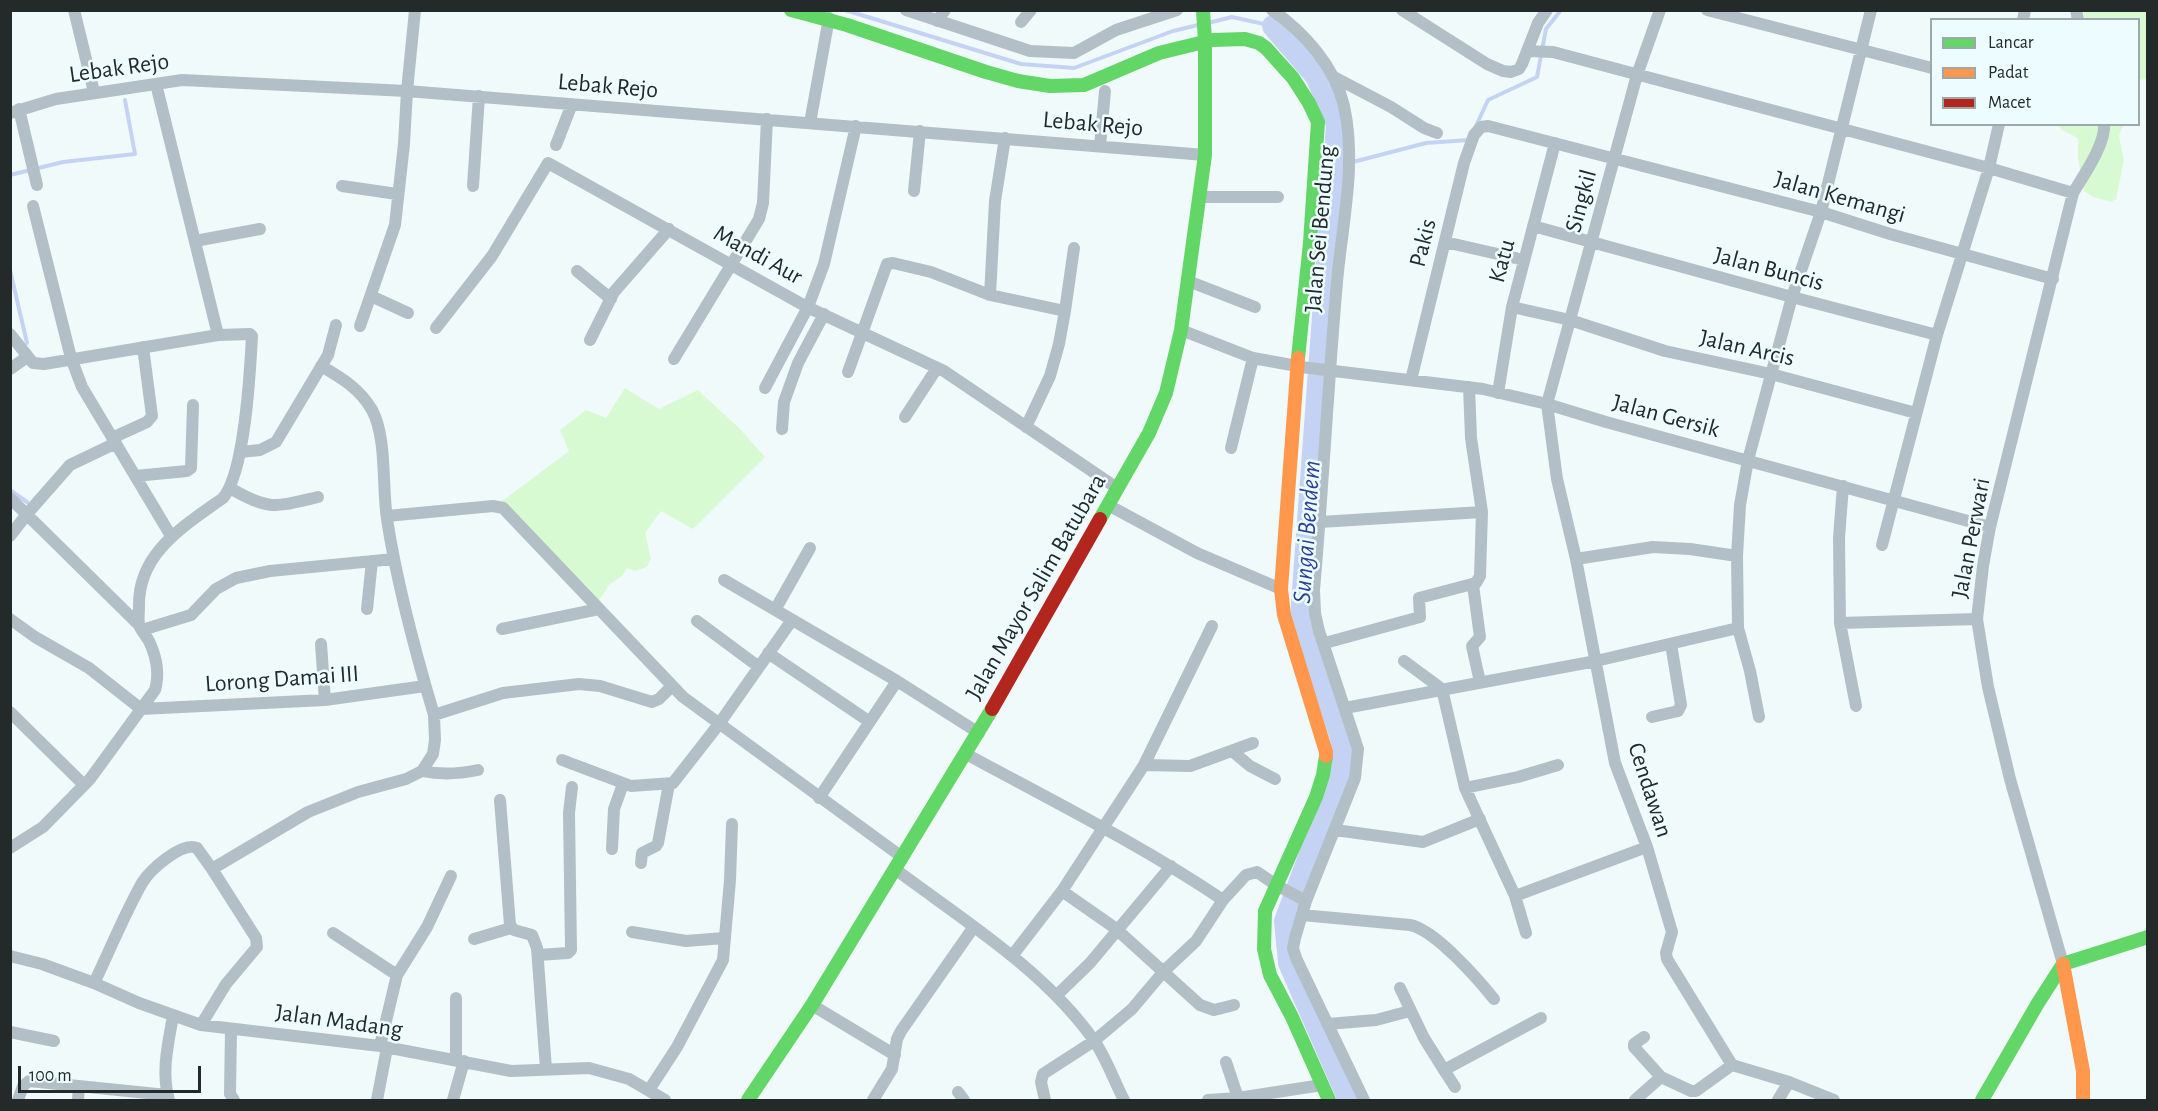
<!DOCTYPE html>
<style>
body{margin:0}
#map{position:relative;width:2158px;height:1111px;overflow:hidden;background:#f1fafb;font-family:"Alegreya Sans",sans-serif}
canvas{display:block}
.frame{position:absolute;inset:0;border:12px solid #24292a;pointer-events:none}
.legend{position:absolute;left:1930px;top:18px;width:210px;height:108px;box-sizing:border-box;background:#edfdff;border:2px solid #9da8aa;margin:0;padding:8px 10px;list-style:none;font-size:18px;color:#24292a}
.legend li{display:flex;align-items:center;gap:12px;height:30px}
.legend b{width:30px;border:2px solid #9da8aa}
.scale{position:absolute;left:18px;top:1066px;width:183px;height:27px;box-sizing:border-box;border:3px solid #24292a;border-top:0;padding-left:8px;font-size:18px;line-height:21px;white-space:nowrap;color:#24292a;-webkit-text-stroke:4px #edfdff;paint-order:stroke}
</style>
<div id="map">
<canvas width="2158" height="1111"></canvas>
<div class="frame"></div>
<ul class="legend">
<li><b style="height:8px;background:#63d668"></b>Lancar</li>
<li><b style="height:8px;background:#ff974d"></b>Padat</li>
<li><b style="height:8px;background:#b3261e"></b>Macet</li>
</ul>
<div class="scale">100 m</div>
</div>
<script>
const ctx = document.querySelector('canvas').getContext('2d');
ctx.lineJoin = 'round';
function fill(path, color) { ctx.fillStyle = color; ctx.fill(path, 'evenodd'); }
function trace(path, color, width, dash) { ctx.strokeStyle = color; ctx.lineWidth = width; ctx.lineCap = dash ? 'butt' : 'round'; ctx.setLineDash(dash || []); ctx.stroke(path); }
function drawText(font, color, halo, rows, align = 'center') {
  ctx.font = font + ' "Alegreya Sans",sans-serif'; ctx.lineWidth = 5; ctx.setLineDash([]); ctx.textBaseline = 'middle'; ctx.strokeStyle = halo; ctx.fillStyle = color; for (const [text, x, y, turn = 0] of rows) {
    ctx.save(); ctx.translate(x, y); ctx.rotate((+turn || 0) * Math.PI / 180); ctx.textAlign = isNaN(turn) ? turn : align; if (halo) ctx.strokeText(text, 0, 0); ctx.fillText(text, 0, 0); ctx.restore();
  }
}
fill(new Path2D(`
 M 2083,11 L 2147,11 L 2147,79 L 2139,80 L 2138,20 L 2084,19 Z
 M 2058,125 L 2123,125 L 2119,136 L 2124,160 L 2116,199 L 2111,202 L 2093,197 L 2084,191 L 2078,159 L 2078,138 L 2062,130 Z
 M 625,388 L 659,409 L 698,390 L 739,428 L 765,457 L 693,529 L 661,511 L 645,533 L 651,559 L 647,567 L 635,571 L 627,568 L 622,576 L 609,585 L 598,602 L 501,502 L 569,451 L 560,430 L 586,410 L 606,418 Z`), '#d8fad3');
trace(new Path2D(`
 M 845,10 L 1021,64 L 1074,68 L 1173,31 L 1198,25
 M 1208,23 L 1232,17 L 1273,26
 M 1476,126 L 1488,100 L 1537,77 L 1546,29 L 1561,10
 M 1353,162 L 1426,143 L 1469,140
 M 1334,167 L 1345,164
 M 10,175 L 63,162 L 135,154 L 125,100
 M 10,270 L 27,343
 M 10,490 L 27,502`), '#c4d3f4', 4);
trace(new Path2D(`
 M 1273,26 L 1316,76 L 1337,124 L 1301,617 L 1341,738 L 1343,766 L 1285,921 L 1289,963 L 1349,1100`), '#c4d3f4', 22);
trace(new Path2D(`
 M 74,10 L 94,92
 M 906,10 L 1030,51 L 1074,53 L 1116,30 L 1177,10
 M 1272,10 C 1305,33 1335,67 1344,106 C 1357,164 1342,224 1337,282 C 1328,385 1323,487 1314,590 L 1315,613 L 1319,631 L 1358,749 L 1355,778 L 1306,901 L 1295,938 L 1293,948 L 1296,958 L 1364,1100
 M 1402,10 L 1487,64 L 1503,71 L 1511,72 L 1519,69 L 1522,64 L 1538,23 L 1547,10
 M 1660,10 L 1637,75 L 1547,404 L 1557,479 L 1576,559 L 1615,763 L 1647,847 L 1672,932 L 1666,953 L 1667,959 L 1732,1065 L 1789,1082 L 1834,1100
 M 1707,10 L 1932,68
 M 2076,10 L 2078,20
 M 2023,20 L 2025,10
 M 937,21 L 945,10
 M 1021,22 L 1031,10
 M 1528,51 L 1553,52 L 1989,168 L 2073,193
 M 1334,77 L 1391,107 L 1424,128 L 1437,133
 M 156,84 L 218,335
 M 19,109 L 37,185
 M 10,113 L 56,99 L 182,80 L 407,91 L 1205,155
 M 810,123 L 829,18
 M 1005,138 L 995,201 L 990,295 L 1065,311 L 1059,344 L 1050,376 L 1026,427
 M 556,145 L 572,104
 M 1100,146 L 1105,91
 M 342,186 L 397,194
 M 473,186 L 479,96
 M 914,191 L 920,131
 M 1199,197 L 1278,197
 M 33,206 L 71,358 L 82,387 L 171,536
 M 1533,226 L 1792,297 L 1937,335
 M 195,241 L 260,229
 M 1445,242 L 1524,260
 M 577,271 L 611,299
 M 1188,281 L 1255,307
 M 371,296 L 408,313
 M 1512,307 L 1570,320 L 1665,351 L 1771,374 L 1916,413
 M 1065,311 L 1074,248
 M 360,326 L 395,225 L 404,144 L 407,91 L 415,10
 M 436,328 L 492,256 L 548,163 L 807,307 L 944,371 L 1117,488
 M 1181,330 L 1253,358 L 1297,366
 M 10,334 L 33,363 L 44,364 L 218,335 L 250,334 L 252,336 C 250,373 245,472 223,498 C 184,526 138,553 139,606 C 139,612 138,619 139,625 C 141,630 146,636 149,641 C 156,656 160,673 155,690 L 90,779 L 43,827 L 10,848
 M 590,340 L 614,292 L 669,229
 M 674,359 L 759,219 L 763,203 L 767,119
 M 1301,367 L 1483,389 L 1547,404 L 1606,422 L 1990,527
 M 10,369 L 27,357
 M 848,372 L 887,264 L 893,263 L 931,272 L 990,295
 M 1411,380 L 1464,163 L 1474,135 L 1481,127 L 1488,126 L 1821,212 L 1890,234 L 2053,279
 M 765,388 L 808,307 L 824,264 L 856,126
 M 1498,393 L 1512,307 L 1555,143
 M 905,417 L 937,368
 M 782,429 L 784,402 L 798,363 L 824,314
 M 112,438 L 147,422 L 152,416 L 143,347
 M 1231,448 L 1253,358
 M 241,452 L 260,450 L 276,442 L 328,355 L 336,325
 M 135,476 L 187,471 L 191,468 L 193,405
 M 1843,486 L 1839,538 L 1840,623 L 1856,706
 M 230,488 C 269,511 275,507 318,497
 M 10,498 L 139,625
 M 1108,505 L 1197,553 L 1281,589
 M 387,516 L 493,506 L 503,508 L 683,697 L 902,857
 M 1320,522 L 1482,512 L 1471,438 L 1469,387
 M 10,536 L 27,514 L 70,465 L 116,443
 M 1882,545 L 1937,335 L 1989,168 L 1999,124
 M 1576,559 L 1653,547 L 1690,549 L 1737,556
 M 724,580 L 897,681 L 979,733
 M 1473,585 L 1480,637 L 1472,646 L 1480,682
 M 367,609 L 372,561
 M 775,610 L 810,548
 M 10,619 L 35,637 L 89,668 L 141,709 L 325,700 L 425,686
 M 697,621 L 759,667
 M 1840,623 L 1977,619
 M 1738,628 L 1750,671 L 1759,717
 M 502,629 L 599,609
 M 142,630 L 191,615 L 216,589 L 236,578 L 270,571 L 394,559
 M 1325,643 L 1420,617 L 1419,598 L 1476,583 L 1480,576 L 1482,512
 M 321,644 L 325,700
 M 768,653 L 870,722
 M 1404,661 L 1442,689 L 1465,788 L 1518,777 L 1558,765
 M 1345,708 L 1596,661 L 1738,628 L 1737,556 L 1740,505 L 1748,460 L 1792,297 L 1821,212 L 1871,10
 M 10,712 L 84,785
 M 434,715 L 503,693 L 579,684 L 600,686 L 652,702 L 659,699 L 672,686
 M 1652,717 L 1678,711 L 1681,705 L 1671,644
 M 1232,751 L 1250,766 L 1275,779
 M 966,754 C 1053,801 1141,845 1223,900
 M 562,760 L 631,786 L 673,783 L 719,724 L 792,620
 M 1144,765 L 1190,766 L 1253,743
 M 422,771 C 441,775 459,774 478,770
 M 1465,788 L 1515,896 L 1526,933
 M 819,798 L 897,681
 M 500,800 L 510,925 L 514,930 L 532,935 L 537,948 L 546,1069
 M 1335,830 L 1423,842 L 1480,819
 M 612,849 L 614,809 L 623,784
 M 641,863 L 642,853 L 656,846 L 658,843 L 669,784
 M 895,869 C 963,920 1043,969 1093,1039 C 1106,1057 1114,1081 1124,1100
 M 1062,891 L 1115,928 L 1200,1005 L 1214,1010 L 1234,1005
 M 1515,896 L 1647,847
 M 1302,915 L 1410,925 C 1435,930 1477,978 1494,999
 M 632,932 L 686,941 L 724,938
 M 333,933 L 397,975
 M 474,939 L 511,928
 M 538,955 L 568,953 L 571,950 L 569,813 L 572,787
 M 10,956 L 42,964 L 94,983 L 139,1003 L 201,1025 L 380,1046 L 511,1071 L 589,1068 L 629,1079 L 665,1100
 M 1012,956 L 1062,891 L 1144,765 L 1212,626
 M 2063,964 L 2010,779 L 1988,687 L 1977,619 L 1983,566 L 1990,527 L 2073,193 C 2083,176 2106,144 2104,124
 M 94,983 C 110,950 124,915 142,883 C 150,870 182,841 197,848 L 212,869
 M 1400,988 L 1424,1038 L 1444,1070 L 1541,1018
 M 1057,995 L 1090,963 L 1171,866
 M 456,998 L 456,1060
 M 812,1005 L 895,1055
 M 1328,1024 L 1376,1020 L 1410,1011
 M 201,1025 L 226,984 L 257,947 L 256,938 L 212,869 L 308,812 L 358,792 L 406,779 L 422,771 L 433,754 L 435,740 L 434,715 C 415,651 397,585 387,519 C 382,487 387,437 372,410 C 360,389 342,378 321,366
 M 231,1029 L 230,1094 L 234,1100
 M 10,1032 L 54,1041
 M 1644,1037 L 1634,1044 L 1634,1047 L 1661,1077
 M 380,1046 L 397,975 L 427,927 L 451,876
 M 1226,1062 L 1238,1098
 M 1444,1070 L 1455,1087
 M 649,1090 L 677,1047 L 723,960 L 730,880 L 732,824
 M 958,1092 L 964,1100
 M 18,1100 L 23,1086 L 29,1081 L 167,1095
 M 78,1100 L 79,1086
 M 169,1100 C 161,1073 168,1044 173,1016
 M 377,1100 L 387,1048
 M 453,1100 L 464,1061
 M 873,1100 L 892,1069 L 897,1039 L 901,1031 L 973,928
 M 1045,1100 L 1041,1082 L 1043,1074 L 1094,1041 L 1132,1009 L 1164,971 L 1196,941 L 1223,900 L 1246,875 L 1257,872 L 1276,885 L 1306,901
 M 1208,1100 L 1238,1098 L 1322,1085
 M 1635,1100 L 1661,1077 L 1691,1091 L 1696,1091 L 1732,1065
 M 1778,1100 L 1789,1082`), '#b3bfc6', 12);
trace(new Path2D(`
 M 791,10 L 847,25 L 986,72 L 1018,81 L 1050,86 L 1084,85 L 1159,53 L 1212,40 L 1245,39 L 1259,43 L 1266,48 L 1293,78 L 1309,103 L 1318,122 L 1310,243 L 1298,358
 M 1100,519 L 1149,433 L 1166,393 L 1181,330 L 1205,155 L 1205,41 L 1203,10
 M 1326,756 L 1323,775 L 1316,797 L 1265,911 L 1264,949 L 1270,975 L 1292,1017 L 1329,1100
 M 748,1100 L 812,1005 L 992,709
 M 1982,1100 L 2038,1003 L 2063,964 L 2148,937`), '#63d668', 14);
trace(new Path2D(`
 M 1298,358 L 1281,589 L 1284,615 L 1326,752 L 1326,756
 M 2063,964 L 2083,1071 L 2083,1100`), '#ff974d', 14);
trace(new Path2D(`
 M 992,709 L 1100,519`), '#b3261e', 14);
drawText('24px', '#24292a', '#edfdff', [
 ["Lebak Rejo",119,68,-8],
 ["Lebak Rejo",608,86,5],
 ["Lebak Rejo",1093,124,5],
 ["Jalan Kemangi",1840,197,16],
 ["Singkil",1581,201,-75],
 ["Jalan Sei Bendung",1320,229,-85],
 ["Pakis",1423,243,-76],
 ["Mandi Aur",758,255,29],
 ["Katu",1502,261,-75],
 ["Jalan Buncis",1769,269,15],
 ["Jalan Arcis",1747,348,13],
 ["Jalan Gersik",1666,416,15],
 ["Jalan Perwari",1971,538,-79],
 ["Jalan Mayor Salim Batubara",1036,587,-60],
 ["Lorong Damai III",282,679,-4],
 ["Cendawan",1650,790,72],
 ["Jalan Madang",339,1021,8]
]);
drawText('italic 26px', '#2d3f97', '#edfdff', [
 ["Sungai Bendem",1307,532,-86]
]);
</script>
